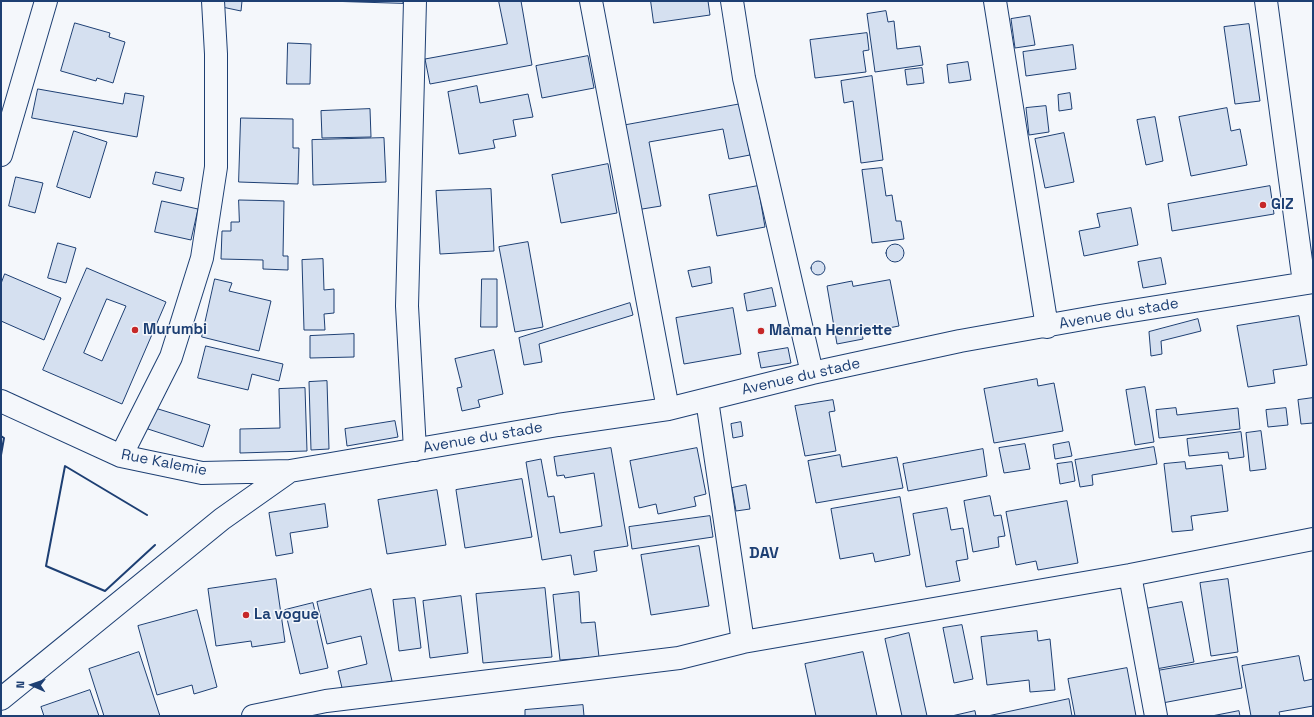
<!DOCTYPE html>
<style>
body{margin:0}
#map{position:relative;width:1314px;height:717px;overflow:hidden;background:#f4f7fb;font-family:"Space Grotesk",sans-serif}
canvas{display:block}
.frame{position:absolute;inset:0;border:2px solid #1d3f73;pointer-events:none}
.north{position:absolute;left:12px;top:665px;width:40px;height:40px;-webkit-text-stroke:3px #f4f7fb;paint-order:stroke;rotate:272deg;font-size:11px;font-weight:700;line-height:16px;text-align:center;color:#1d3f73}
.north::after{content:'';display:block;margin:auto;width:14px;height:18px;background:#1d3f73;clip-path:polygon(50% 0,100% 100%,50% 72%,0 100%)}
</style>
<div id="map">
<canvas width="1314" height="717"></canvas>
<div class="frame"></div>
<div class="north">N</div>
</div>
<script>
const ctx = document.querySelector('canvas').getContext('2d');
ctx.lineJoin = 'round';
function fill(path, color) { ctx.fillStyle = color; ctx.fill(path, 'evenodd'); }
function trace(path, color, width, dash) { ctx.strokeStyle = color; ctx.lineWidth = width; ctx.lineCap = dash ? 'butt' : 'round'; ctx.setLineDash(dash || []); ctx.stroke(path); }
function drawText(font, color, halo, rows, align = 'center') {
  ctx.font = font + ' "Space Grotesk",sans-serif'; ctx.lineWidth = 3; ctx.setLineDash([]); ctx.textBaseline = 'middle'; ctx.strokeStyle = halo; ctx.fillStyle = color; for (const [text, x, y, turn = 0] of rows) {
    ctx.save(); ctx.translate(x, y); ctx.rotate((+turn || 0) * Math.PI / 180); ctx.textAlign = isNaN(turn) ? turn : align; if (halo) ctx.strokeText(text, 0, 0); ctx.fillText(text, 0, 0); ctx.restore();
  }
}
const building = new Path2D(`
 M 223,1 L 242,1 L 241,11 L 222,7 Z
 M 327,1 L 403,1 L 403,3 Z
 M 499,1 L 521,1 L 532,65 L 430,84 L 425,59 L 507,44 Z
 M 651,1 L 708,1 L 710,15 L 654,23 Z
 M 886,11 L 888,22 L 894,21 L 897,49 L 920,46 L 923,65 L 875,72 L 867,14 Z
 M 1030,16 L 1035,45 L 1015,48 L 1011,19 Z
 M 75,23 L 110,33 L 109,37 L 125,42 L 113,83 L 97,78 L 96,81 L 61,71 Z
 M 1249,24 L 1260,101 L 1235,104 L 1224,27 Z
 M 867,33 L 869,50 L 863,51 L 866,72 L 815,78 L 810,40 Z
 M 288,43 L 311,44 L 310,84 L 287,84 Z
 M 1073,45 L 1076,69 L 1026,76 L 1023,52 Z
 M 588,56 L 594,88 L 542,98 L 536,66 Z
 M 968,62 L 971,80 L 949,83 L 947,65 Z
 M 922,68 L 924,83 L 907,85 L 905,70 Z
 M 872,76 L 883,160 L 861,163 L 853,101 L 844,103 L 841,81 Z
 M 477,86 L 480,103 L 528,94 L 533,117 L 513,120 L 516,136 L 493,140 L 495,148 L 459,154 L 448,92 Z
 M 38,89 L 123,104 L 125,93 L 144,96 L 137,137 L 32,118 Z
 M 1070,93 L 1072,109 L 1059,111 L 1058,95 Z
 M 741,104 L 750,155 L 729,159 L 723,129 L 649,142 L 661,206 L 636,210 L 621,126 Z
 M 1046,106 L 1049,132 L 1029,135 L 1026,108 Z
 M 1227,108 L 1231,131 L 1240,129 L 1247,165 L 1191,176 L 1179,117 Z
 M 370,109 L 371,137 L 322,138 L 321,111 Z
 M 1155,117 L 1163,161 L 1146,165 L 1137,120 Z
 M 241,118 L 293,119 L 293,148 L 299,148 L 298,184 L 239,182 Z
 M 74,131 L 107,142 L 90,198 L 57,187 Z
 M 1064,133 L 1074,182 L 1045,188 L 1035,139 Z
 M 384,138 L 386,182 L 313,185 L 312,140 Z
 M 608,164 L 617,213 L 561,223 L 552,175 Z
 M 882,168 L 886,196 L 892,195 L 896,221 L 901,221 L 904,239 L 872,243 L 862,170 Z
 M 156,172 L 184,178 L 181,191 L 153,184 Z
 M 16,177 L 43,183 L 35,213 L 9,206 Z
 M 758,186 L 765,227 L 717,236 L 709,195 Z
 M 1270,186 L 1274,214 L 1172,231 L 1168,204 Z
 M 491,189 L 494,251 L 440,254 L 436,191 Z
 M 239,200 L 284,201 L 283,256 L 288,256 L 288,270 L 263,269 L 263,260 L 221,259 L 222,231 L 231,231 L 231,222 L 239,222 Z
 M 162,201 L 198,209 L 191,240 L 155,232 Z
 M 1131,208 L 1138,245 L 1084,256 L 1079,231 L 1100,227 L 1097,214 Z
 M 528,242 L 543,327 L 515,332 L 499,247 Z
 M 58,243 L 76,248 L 66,283 L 48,278 Z
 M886 253a9 9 0 1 1 18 0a9 9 0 1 1-18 0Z
 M 1161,258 L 1166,284 L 1143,288 L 1138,262 Z
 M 323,259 L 324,290 L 334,289 L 334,313 L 324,314 L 325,330 L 304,330 L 302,260 Z
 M811 268a7 7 0 1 1 14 0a7 7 0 1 1-14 0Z
 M 710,267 L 712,283 L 692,287 L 688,271 Z
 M 87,268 L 166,302 L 122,404 L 43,370 ZM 107,299 L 126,306 L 102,361 L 84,353 Z
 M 5,274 L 61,298 L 44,340 L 1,321 L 1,284 Z
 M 215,279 L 232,283 L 229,291 L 271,301 L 259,351 L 202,337 Z
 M 482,279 L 497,279 L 497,327 L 481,327 Z
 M 890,280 L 899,326 L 862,333 L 863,339 L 837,344 L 827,286 L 852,281 L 853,286 Z
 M 772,288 L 776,306 L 747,311 L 744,294 Z
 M 630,303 L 633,315 L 539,344 L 542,362 L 524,365 L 519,338 Z
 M 733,308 L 741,354 L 684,364 L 676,318 Z
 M 1299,316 L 1307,365 L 1273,370 L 1275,383 L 1248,387 L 1237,326 Z
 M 1198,319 L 1201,331 L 1161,341 L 1162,354 L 1151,356 L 1149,332 Z
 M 354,334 L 354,357 L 310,358 L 310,336 Z
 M 206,346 L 283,364 L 279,381 L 252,374 L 248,390 L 198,378 Z
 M 788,348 L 791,363 L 761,368 L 758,353 Z
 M 494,350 L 503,394 L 478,400 L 480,407 L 462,411 L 457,388 L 462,387 L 455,359 Z
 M 1037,379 L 1038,386 L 1054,383 L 1063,431 L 994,443 L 984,389 Z
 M 327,381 L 329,449 L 311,450 L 309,382 Z
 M 1145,387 L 1154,442 L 1135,445 L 1126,390 Z
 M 305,388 L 307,451 L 240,453 L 240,429 L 280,428 L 279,389 Z
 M 1313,398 L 1313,423 L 1301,424 L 1298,400 Z
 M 833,400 L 835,411 L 829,412 L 836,451 L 805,456 L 795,406 Z
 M 155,408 L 210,425 L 203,447 L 148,429 Z
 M 1176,408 L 1177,415 L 1238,408 L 1240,429 L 1159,438 L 1156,410 Z
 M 1286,408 L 1288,425 L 1268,427 L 1266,410 Z
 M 395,421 L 398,437 L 347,446 L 345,429 Z
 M 741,422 L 743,436 L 733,438 L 731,424 Z
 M 1261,431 L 1266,469 L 1250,471 L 1246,433 Z
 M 1241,432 L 1244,457 L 1229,459 L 1228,452 L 1189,456 L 1187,439 Z
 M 1069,442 L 1072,456 L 1055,459 L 1053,445 Z
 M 1025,444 L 1030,469 L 1004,473 L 999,448 Z
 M 1154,447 L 1157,464 L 1092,475 L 1093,485 L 1080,487 L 1075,460 Z
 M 611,448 L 628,546 L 594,551 L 597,571 L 574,575 L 571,555 L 542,560 L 526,462 L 541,459 L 548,497 L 554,496 L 560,533 L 602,526 L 594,473 L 565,478 L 564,475 L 557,476 L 554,457 Z
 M 697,448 L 706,494 L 694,497 L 696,506 L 658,514 L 656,504 L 639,508 L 630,461 Z
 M 983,449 L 987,476 L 908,491 L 903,464 Z
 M 840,455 L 842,467 L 897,457 L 903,488 L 816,503 L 808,461 Z
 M 1072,462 L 1075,481 L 1060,484 L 1057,464 Z
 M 1185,462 L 1186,469 L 1222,465 L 1228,511 L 1191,516 L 1193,530 L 1172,532 L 1164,464 Z
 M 522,479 L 532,537 L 465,548 L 456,490 Z
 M 746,485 L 750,509 L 736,511 L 732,488 Z
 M 437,490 L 446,545 L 387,554 L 378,500 Z
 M 990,496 L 994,516 L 1001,515 L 1005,536 L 998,537 L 999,547 L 973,552 L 964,501 Z
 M 900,497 L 910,555 L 875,562 L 873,553 L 840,559 L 831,509 Z
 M 1067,501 L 1078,563 L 1038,570 L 1036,561 L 1016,565 L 1006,512 Z
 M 325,504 L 328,527 L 290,533 L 293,553 L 276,556 L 269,513 Z
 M 947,508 L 951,530 L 963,528 L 968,559 L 956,561 L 960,581 L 926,587 L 913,514 Z
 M 710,516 L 713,537 L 632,549 L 629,527 Z
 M 699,546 L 709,606 L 651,615 L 641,555 Z
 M 276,579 L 285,642 L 252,647 L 251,641 L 216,646 L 208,589 Z
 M 1228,579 L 1238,652 L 1211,656 L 1200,583 Z
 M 545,588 L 552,657 L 483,663 L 476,594 Z
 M 371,589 L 392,681 L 343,692 L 338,671 L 367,664 L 361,636 L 327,644 L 317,602 Z
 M 579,592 L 581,623 L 595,622 L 599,657 L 560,660 L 553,595 Z
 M 461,596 L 468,653 L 430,658 L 423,601 Z
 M 415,598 L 421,648 L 399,651 L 393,600 Z
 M 1182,602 L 1194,662 L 1156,669 L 1145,609 Z
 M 313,603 L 328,668 L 300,674 L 285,610 Z
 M 197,610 L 217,687 L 194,694 L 192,685 L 157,695 L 138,626 Z
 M 962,625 L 973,679 L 954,683 L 943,628 Z
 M 1037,631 L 1038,641 L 1050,639 L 1055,690 L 1030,692 L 1029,680 L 987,685 L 981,637 Z
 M 909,633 L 927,716 L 902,716 L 885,639 Z
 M 139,652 L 160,716 L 104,716 L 89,669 Z
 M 863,652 L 877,716 L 816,716 L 805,664 Z
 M 1299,656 L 1304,681 L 1313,679 L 1313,706 L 1279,712 L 1280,716 L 1251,716 L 1242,666 Z
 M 1237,657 L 1242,688 L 1157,704 L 1151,672 Z
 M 1127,668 L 1136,716 L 1075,716 L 1068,679 Z
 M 90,690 L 99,716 L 44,716 L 41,707 Z
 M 1069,699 L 1072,716 L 988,716 Z
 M 583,705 L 584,716 L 525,716 L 525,710 Z
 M 975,711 L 976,716 L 952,716 Z
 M 1239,711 L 1240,716 L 1212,716 Z`);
fill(building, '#d5e0f0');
trace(building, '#1d3f73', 1);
const minor = new Path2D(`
 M 415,1 L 407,306 L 415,450
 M 591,1 L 668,409
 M 732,1 L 744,78 L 812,373
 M 995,1 L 1047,327
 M 1266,1 L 1304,283
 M 1,155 L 46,1
 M 707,400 L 743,642
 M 1,401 L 121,456 L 202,473 L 290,471 L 558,425 L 668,409 L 812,373 L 960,341 L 1100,316 L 1313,282
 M 121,456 L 171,357 L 202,258 L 216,167 L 216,54 L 213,1
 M 1130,575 L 1156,716
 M 1,699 L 222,519 L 290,471
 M 253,716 L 326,701 L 679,658 L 743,642 L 1130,575 L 1313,539`);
trace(minor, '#1d3f73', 24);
trace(minor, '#f4f7fb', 22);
trace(new Path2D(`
 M 1,436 L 4,438 L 1,455
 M 147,515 L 65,466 L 46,566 L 105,591 L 155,545`), '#1d3f73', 2);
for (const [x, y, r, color] of [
 [1263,205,4,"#c62828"],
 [135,330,4,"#c62828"],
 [761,331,4,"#c62828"],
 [246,615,4,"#c62828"]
]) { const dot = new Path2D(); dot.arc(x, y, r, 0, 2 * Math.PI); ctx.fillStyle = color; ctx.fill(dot); trace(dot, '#f4f7fb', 1.5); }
drawText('bold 15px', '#1d3f73', '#f4f7fb', [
 ["GIZ",1271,205],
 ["Murumbi",143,330],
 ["Maman Henriette",769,331],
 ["La vogue",254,615]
], 'left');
drawText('15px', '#1d3f73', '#f4f7fb', [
 ["Avenue du stade",1119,314,-10],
 ["Avenue du stade",801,377,-13],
 ["Avenue du stade",483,438,-10],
 ["Rue Kalemie",164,463,11]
]);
drawText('bold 16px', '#1d3f73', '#f4f7fb', [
 ["DAV",764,554]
]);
</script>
